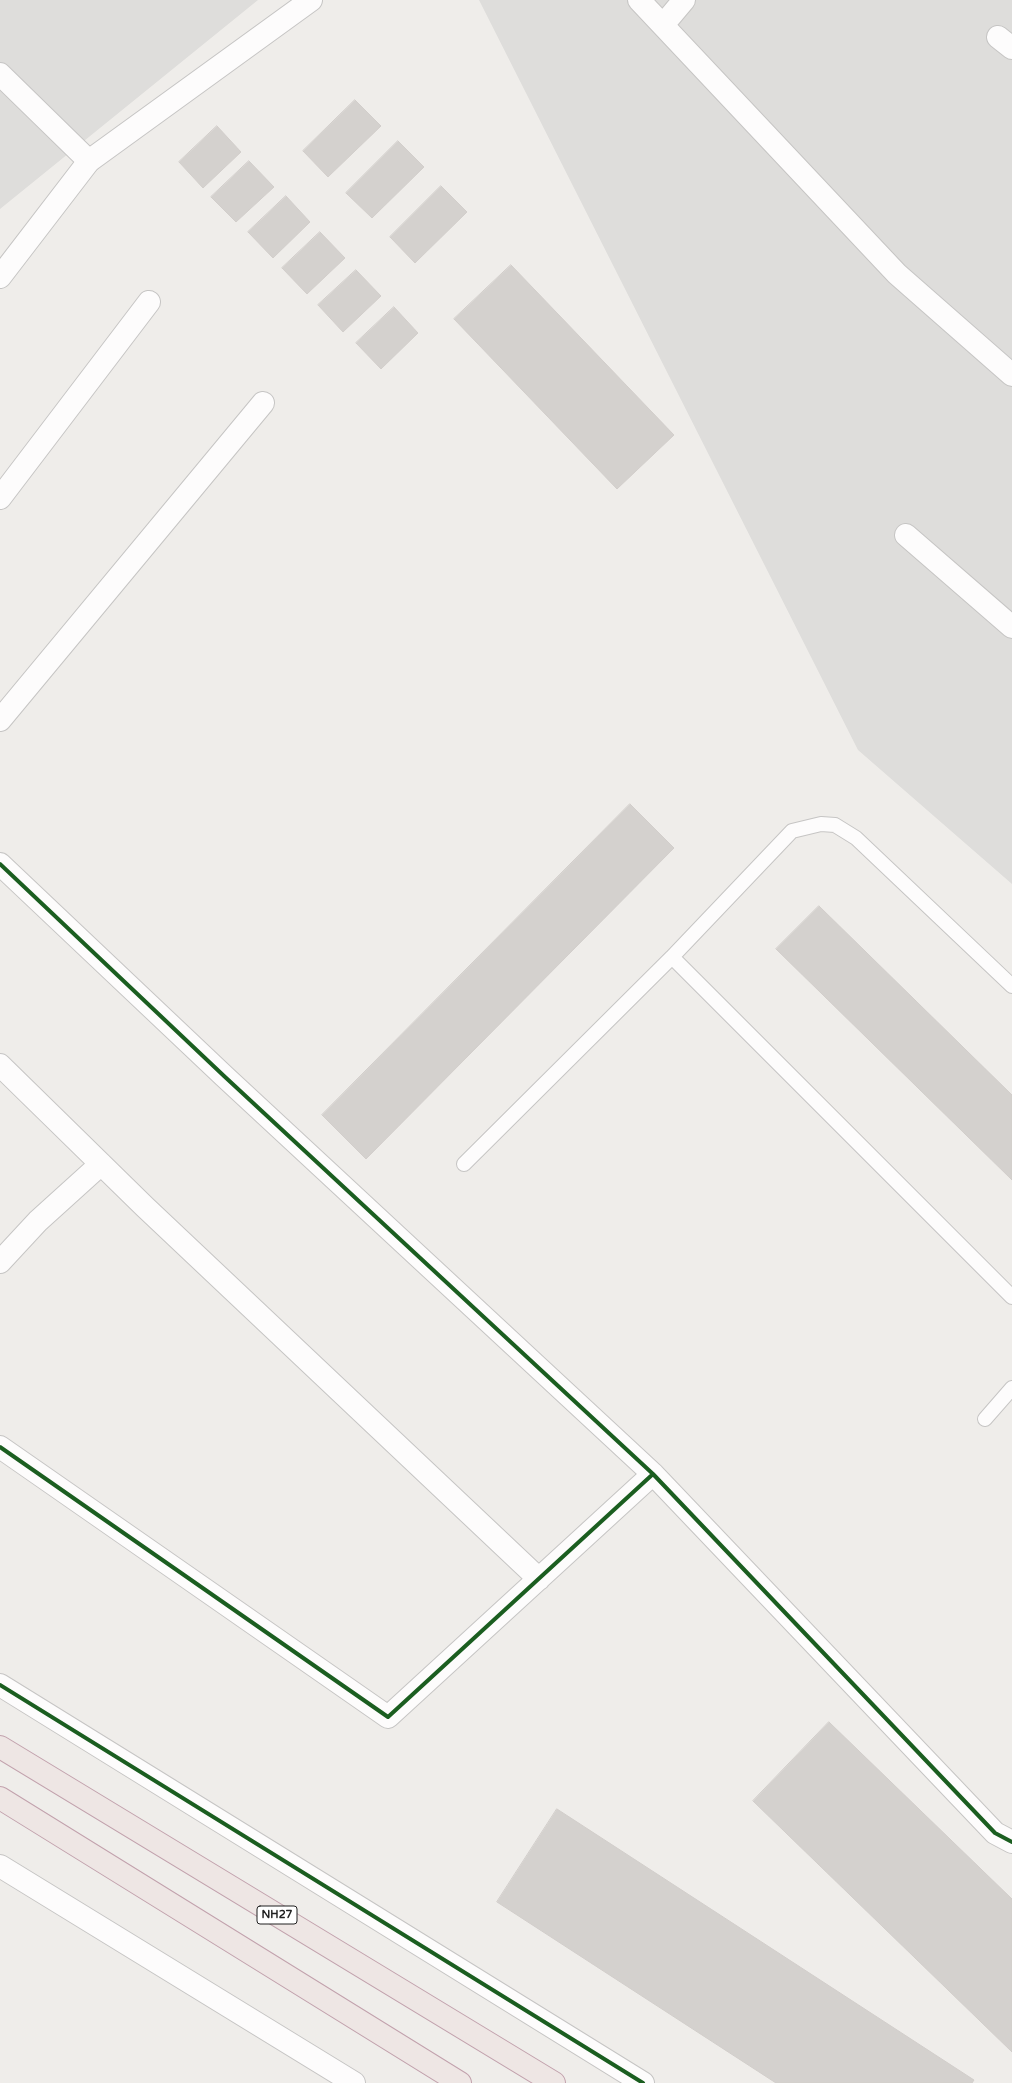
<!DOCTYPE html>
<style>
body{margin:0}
canvas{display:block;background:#efedea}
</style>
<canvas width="1012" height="2083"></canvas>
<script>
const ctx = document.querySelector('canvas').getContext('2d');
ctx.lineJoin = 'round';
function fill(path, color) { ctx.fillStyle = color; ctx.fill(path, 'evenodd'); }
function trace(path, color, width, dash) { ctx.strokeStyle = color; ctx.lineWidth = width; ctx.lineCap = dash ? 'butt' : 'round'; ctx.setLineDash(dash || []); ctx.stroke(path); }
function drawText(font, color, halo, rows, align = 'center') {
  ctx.font = font + ' "Varela Round",sans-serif'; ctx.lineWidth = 4; ctx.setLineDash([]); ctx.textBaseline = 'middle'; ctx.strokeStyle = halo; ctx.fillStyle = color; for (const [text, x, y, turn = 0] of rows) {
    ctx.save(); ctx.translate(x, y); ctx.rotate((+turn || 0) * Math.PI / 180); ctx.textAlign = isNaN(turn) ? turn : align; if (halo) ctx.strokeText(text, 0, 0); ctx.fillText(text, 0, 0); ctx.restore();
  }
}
fill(new Path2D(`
 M 0,0 L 258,0 L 0,209 Z
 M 479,0 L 1012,0 L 1012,884 L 858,750 Z`), '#dedddb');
const building = new Path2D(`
 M 355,100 L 381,126 L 328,177 L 303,151 Z
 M 217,126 L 241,152 L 203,188 L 179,162 Z
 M 398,141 L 424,167 L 372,218 L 346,193 Z
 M 249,161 L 274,187 L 236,222 L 211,197 Z
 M 441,186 L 467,212 L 415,263 L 390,237 Z
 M 286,196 L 310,222 L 273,258 L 248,232 Z
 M 320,232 L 345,258 L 307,294 L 282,268 Z
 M 511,265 L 674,435 L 617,489 L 454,319 Z
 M 356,270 L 381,296 L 343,332 L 318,305 Z
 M 394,307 L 418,333 L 381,369 L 356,343 Z
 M 630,804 L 674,848 L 366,1159 L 322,1115 Z
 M 819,906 L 1012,1095 L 1012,1180 L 776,949 Z
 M 829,1722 L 1012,1899 L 1012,2052 L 753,1801 Z
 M 557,1809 L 974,2080 L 972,2083 L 776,2083 L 497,1902 Z`);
fill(building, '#d4d1ce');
trace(building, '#d2cecb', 1);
const service = new Path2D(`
 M 672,957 L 1012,1297
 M 464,1164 L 672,957 L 792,831 L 821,824 L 835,825 L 856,838 L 1012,986
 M 985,1419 L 1012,1388`);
const minor = new Path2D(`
 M 639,0 L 897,274 L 1012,375
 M 663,25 L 684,0
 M 998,37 L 1012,48
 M 0,74 L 89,161
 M 0,498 L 149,302
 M 906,535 L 1012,627
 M 0,720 L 263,403
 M 0,864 L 224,1076 L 653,1474 L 995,1833 L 1012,1842
 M 0,1065 L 145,1207 L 539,1579
 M 0,1262 L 38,1221 L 101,1164
 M 0,1447 L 388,1717 L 653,1474`);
const tertiary = new Path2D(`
 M 0,277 L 89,161 L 311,0
 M 0,1685 L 643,2083
 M 0,1866 L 354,2083`);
const trunk = new Path2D(`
 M 0,1747 L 554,2083
 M 0,1798 L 460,2083`);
trace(service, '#c6c5c4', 16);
trace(minor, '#c6c5c4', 24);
trace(tertiary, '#c6c5c4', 24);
trace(trunk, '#c2a2ad', 24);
trace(service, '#fdfcfc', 14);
trace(minor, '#fdfcfc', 22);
trace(tertiary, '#fdfcfc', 22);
trace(trunk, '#eee6e4', 22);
trace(new Path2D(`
 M 0,864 L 224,1076 L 653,1474 L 995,1833 L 1012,1842
 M 0,1447 L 388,1717 L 653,1474
 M 0,1685 L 643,2083`), '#1b5e20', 4);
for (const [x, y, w] of [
 [277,1915,40]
]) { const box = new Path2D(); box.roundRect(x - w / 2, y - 9, w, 18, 3); ctx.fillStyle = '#fff'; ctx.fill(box); trace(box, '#212121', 1); }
drawText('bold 11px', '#212121', null, [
 ["NH27",277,1915]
]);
</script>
